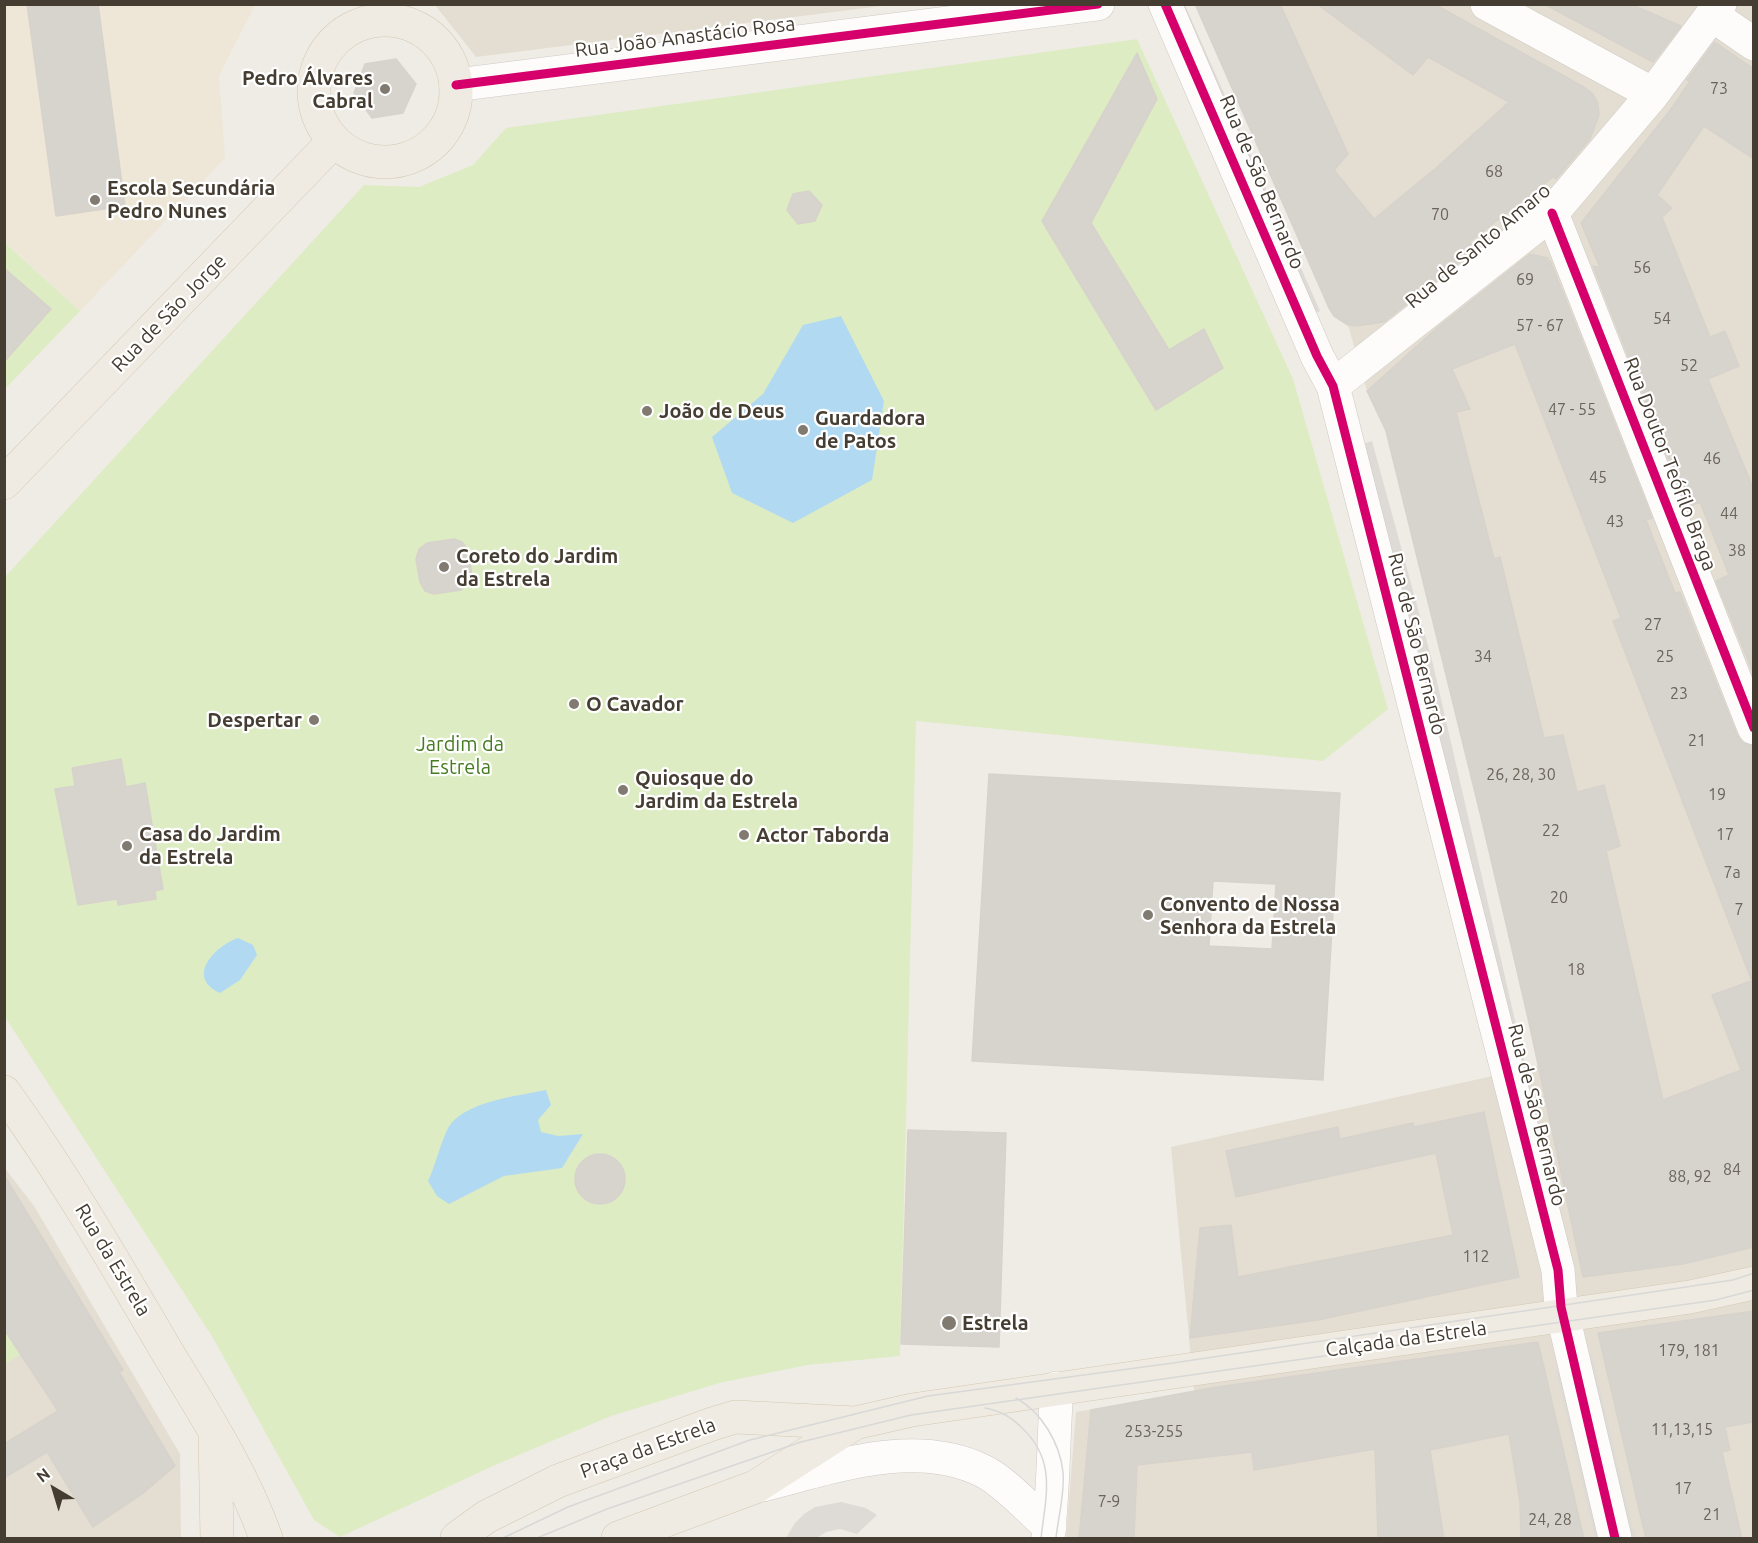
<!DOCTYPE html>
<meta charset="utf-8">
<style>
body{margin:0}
#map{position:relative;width:1758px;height:1543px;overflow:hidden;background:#efece6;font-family:Ubuntu,sans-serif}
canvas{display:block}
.frame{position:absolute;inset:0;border:6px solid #453d32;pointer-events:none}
.north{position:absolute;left:24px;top:1459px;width:60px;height:60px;-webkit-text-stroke:4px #fff;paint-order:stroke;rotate:322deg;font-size:16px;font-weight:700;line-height:24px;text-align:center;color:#453d32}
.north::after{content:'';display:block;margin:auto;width:21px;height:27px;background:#453d32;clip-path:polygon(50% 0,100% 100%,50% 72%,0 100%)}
</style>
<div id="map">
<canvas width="1758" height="1543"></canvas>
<div class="frame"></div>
<div class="north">N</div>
</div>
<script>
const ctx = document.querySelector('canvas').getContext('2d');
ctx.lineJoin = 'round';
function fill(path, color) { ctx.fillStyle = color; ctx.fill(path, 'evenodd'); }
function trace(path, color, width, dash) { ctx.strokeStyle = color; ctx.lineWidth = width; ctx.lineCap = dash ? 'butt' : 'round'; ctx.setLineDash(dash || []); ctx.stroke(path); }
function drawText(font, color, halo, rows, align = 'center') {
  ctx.font = font + ' Ubuntu,sans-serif'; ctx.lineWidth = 4.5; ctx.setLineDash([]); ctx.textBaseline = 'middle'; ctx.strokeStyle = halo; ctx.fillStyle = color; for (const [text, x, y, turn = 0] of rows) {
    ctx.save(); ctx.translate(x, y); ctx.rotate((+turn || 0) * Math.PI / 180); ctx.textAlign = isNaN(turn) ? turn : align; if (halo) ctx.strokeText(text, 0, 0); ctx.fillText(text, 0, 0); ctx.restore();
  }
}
fill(new Path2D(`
 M 435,5 L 889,5 L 476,57 Z
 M 1213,5 L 1753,5 L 1753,1538 L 1066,1538 L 1076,1412 L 1194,1391 L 1171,1147 L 1538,1066 L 1481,817 L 1386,431 L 1367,391 L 1348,325 L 1334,316 L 1329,308 Z
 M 4,1167 L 34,1206 L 180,1454 L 181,1538 L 5,1538 Z`), '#e4ded2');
fill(new Path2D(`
 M 4,5 L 255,5 L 219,76 L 225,158 L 80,311 L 5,242 Z`), '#eee6d7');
fill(new Path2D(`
 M 1137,39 L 1293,379 L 1388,709 L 1323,761 L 916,721 L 900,1356 L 807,1365 L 719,1383 L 611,1416 L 495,1465 L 340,1537 L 314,1520 L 213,1338 L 5,1017 L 5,577 L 364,185 L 419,187 L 473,165 L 506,128 Z
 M 4,242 L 80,311 L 5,389 L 4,389 Z
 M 4,1329 L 21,1354 L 5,1364 L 4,1364 Z`), '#ddecc3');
fill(new Path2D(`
 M 1173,5 L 1185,5 L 1320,311 L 1310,316 Z
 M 1372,441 L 1432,660 L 1570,1259 L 1560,1262 L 1421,662 L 1362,444 Z
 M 1592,1355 L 1635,1538 L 1625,1538 L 1583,1357 Z
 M 1565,1368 L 1605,1538 L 1595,1538 L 1556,1370 Z
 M 841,1502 L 866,1508 L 877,1515 L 857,1534 L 840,1529 L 826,1532 L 817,1538 L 786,1538 L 795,1523 L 804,1514 L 815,1507 Z`), '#dedbd6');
fill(new Path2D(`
 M 841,316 L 884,401 L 872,480 L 793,523 L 732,493 L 712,437 L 763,394 L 803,325 Z
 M 238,938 L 253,945 L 257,955 L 240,980 L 220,993 C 185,977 215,946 238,938 Z
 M 546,1090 L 551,1105 L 538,1120 L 541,1132 L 558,1136 L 583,1134 L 562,1168 L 504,1176 L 449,1204 L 437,1196 L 428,1181 C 436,1164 440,1144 448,1128 C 464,1101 518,1096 546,1090 Z`), '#b1daf2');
const building = new Path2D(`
 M 27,4 L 98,4 L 125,206 L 56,216 Z
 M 1195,4 L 1280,4 L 1348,154 L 1334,170 L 1374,219 L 1436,168 L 1509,102 L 1428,57 L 1413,75 L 1317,4 L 1434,4 L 1584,87 L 1593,94 L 1598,104 L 1599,115 L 1590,139 L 1556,179 L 1553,177 L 1468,243 L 1481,245 L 1384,322 L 1357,326 L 1348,325 L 1334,316 L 1329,308 Z
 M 1544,4 L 1630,4 L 1681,26 L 1653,62 Z
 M 1715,42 L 1754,69 L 1754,159 L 1704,126 L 1657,195 L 1672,208 L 1662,217 L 1710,337 L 1725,331 L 1739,366 L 1708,379 L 1754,490 L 1754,675 L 1716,581 L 1729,575 L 1700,502 L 1687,507 L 1593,266 L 1600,268 L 1581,223 L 1671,109 L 1690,81 L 1687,80 Z
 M 1137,53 L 1157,99 L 1091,223 L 1169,350 L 1204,329 L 1223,368 L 1156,410 L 1042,221 Z
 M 396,59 L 416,84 L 403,113 L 372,118 L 354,93 L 365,64 Z
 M 809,191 L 822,205 L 815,221 L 798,224 L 787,210 L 793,194 Z
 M 1530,254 L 1548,258 L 1545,267 L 1550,260 L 1652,518 L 1646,520 L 1675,593 L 1680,592 L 1737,735 L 1743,743 L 1754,746 L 1754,978 L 1751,979 L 1613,621 L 1621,618 L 1515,344 L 1452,369 L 1470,409 L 1456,412 L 1494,559 L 1500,557 L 1544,738 L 1563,735 L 1577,792 L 1604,785 L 1620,846 L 1606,851 L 1663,1100 L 1741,1070 L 1712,995 L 1754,980 L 1754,1247 L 1683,1264 L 1583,1277 L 1528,1017 L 1481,817 L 1386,431 L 1367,391 L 1438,327 Z
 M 4,268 L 51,309 L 4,362 Z
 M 454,539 L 462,542 L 468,550 L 472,575 L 469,584 L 461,590 L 434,594 L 425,591 L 420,582 L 416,559 L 419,549 L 427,543 Z
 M 121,759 L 126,787 L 145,783 L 163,889 L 155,891 L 156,899 L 118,905 L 117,899 L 78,905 L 55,789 L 75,786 L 72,768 Z
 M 989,774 L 1340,793 L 1323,1080 L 972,1061 ZM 1213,881 L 1276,884 L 1272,949 L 1209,946 Z
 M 1484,1112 L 1519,1277 L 1318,1320 L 1190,1338 L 1200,1228 L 1231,1225 L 1238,1277 L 1453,1235 L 1436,1153 L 1236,1197 L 1226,1151 L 1338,1127 L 1340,1139 L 1413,1123 L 1414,1127 Z
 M 908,1130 L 1006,1133 L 999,1347 L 901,1344 Z
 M575 1179a25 25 0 1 1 50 0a25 25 0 1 1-50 0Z
 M 4,1175 L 123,1370 L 119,1372 L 175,1466 L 142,1494 L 93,1527 L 47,1452 L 4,1478 L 4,1444 L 58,1411 L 4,1329 Z
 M 1754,1311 L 1754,1422 L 1725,1427 L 1730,1450 L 1722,1452 L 1742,1539 L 1646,1539 L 1598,1333 Z
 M 1538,1342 L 1584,1539 L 1521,1539 L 1520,1502 L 1509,1434 L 1430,1450 L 1444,1539 L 1378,1539 L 1375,1449 L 1254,1470 L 1252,1452 L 1137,1465 L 1134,1539 L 1079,1539 L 1091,1410 L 1217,1387 Z`);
fill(building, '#d7d3cd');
trace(building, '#d7d3cc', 1.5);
const minor = new Path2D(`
 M 1165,4 L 1317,356 L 1333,386 L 1558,1270 L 1561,1307 L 1615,1538
 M 1487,4 L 1653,94
 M 1712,15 L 1754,44
 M 456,85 L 1098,4
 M 1552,213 L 1754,728
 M 1333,386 L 1552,213 L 1653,94 L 1720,4
 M 763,1485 C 831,1468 915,1437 983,1471 C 1003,1480 1032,1512 1050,1527
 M 1048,1538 C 1054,1488 1053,1439 1057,1388`);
const major = new Path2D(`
 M314 91a71 71 0 1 1 142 0a71 71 0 1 1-142 0Z
 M 4,483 L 334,141
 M 4,1092 C 64,1175 115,1263 166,1350 C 203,1411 242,1471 266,1538
 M 215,1437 L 217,1538
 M 457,1538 L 486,1517 L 558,1481 L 712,1424 L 735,1417 L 855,1423 L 912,1410 L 1690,1297 L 1754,1283
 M 618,1538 L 755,1487 L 855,1423`);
trace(minor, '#cdcac4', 34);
trace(major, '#d3c8b2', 34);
trace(minor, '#fdfcfb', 33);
trace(major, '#f0ebe2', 33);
trace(new Path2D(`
 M 1016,1398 C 1042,1412 1060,1444 1063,1472 C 1065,1493 1058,1518 1056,1538
 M 985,1408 C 1000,1411 1010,1416 1021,1427 C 1057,1460 1046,1495 1041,1538
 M 503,1538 L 568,1507 L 750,1440 L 928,1396 L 1173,1363 L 1733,1280 L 1754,1273
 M 537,1538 L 607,1509 L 801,1442 L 911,1415 L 1716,1300 L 1754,1290`), '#d8d8d7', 1.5);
trace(new Path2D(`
 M 1165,4 L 1317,356 L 1333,386 L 1558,1270 L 1561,1307 L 1615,1538
 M 456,85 L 1098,4
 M 1552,213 L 1754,728`), '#d6006c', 9);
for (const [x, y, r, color] of [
 [385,89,6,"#807a71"],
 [95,200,6,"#807a71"],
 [647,411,6,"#807a71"],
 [803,430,6,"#807a71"],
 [444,567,6,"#807a71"],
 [574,704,6,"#807a71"],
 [314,720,6,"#807a71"],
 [623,790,6,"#807a71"],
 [744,835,6,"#807a71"],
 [127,846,6,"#807a71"],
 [1148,915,6,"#807a71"],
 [949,1323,8,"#807a71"]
]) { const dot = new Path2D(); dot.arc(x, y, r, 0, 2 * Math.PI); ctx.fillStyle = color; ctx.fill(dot); trace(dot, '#fff', 2); }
drawText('16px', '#6b645a', null, [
 ["73",1719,89],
 ["68",1494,172],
 ["70",1440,215],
 ["56",1642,268],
 ["69",1525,280],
 ["54",1662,319],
 ["57 - 67",1540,326],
 ["52",1689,366],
 ["47 - 55",1572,410],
 ["46",1712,459],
 ["45",1598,478],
 ["44",1729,514],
 ["43",1615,522],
 ["38",1737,551],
 ["27",1653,625],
 ["34",1483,657],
 ["25",1665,657],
 ["23",1679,694],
 ["21",1697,741],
 ["26, 28, 30",1521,775],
 ["19",1717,795],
 ["22",1551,831],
 ["17",1725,835],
 ["7a",1732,873],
 ["20",1559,898],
 ["7",1739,910],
 ["18",1576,970],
 ["84",1732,1170],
 ["88, 92",1690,1177],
 ["112",1476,1257],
 ["179, 181",1689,1351],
 ["11,13,15",1682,1430],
 ["253-255",1154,1432],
 ["17",1683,1489],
 ["7-9",1109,1502],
 ["21",1712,1515],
 ["24, 28",1550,1520]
]);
drawText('20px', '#453d32', '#fff', [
 ["Rua João Anastácio Rosa",685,37,-7],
 ["Rua de São Bernardo",1262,182,67],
 ["Rua de Santo Amaro",1478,246,-40],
 ["Rua de São Jorge",169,313,-46],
 ["Rua Doutor Teófilo Braga",1670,464,69],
 ["Rua de São Bernardo",1417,644,76],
 ["Rua de São Bernardo",1537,1115,76],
 ["Rua da Estrela",113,1260,59],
 ["Calçada da Estrela",1406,1339,-8],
 ["Praça da Estrela",648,1448,-20]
]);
drawText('bold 20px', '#453d32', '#fff', [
 ["Pedro Álvares",373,78,"right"],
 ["Cabral",373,101,"right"],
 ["Escola Secundária",107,188],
 ["Pedro Nunes",107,211],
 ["João de Deus",659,411],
 ["Guardadora",815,418],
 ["de Patos",815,441],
 ["Coreto do Jardim",456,556],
 ["da Estrela",456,579],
 ["O Cavador",586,704],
 ["Despertar",302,720,"right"],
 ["Quiosque do",635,778],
 ["Jardim da Estrela",635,801],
 ["Casa do Jardim",139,834],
 ["da Estrela",139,857],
 ["Actor Taborda",756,835],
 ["Convento de Nossa",1160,904],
 ["Senhora da Estrela",1160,927],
 ["Estrela",962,1323]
], 'left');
drawText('20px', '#467b21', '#fff', [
 ["Jardim da",460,744],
 ["Estrela",460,767]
]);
</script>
